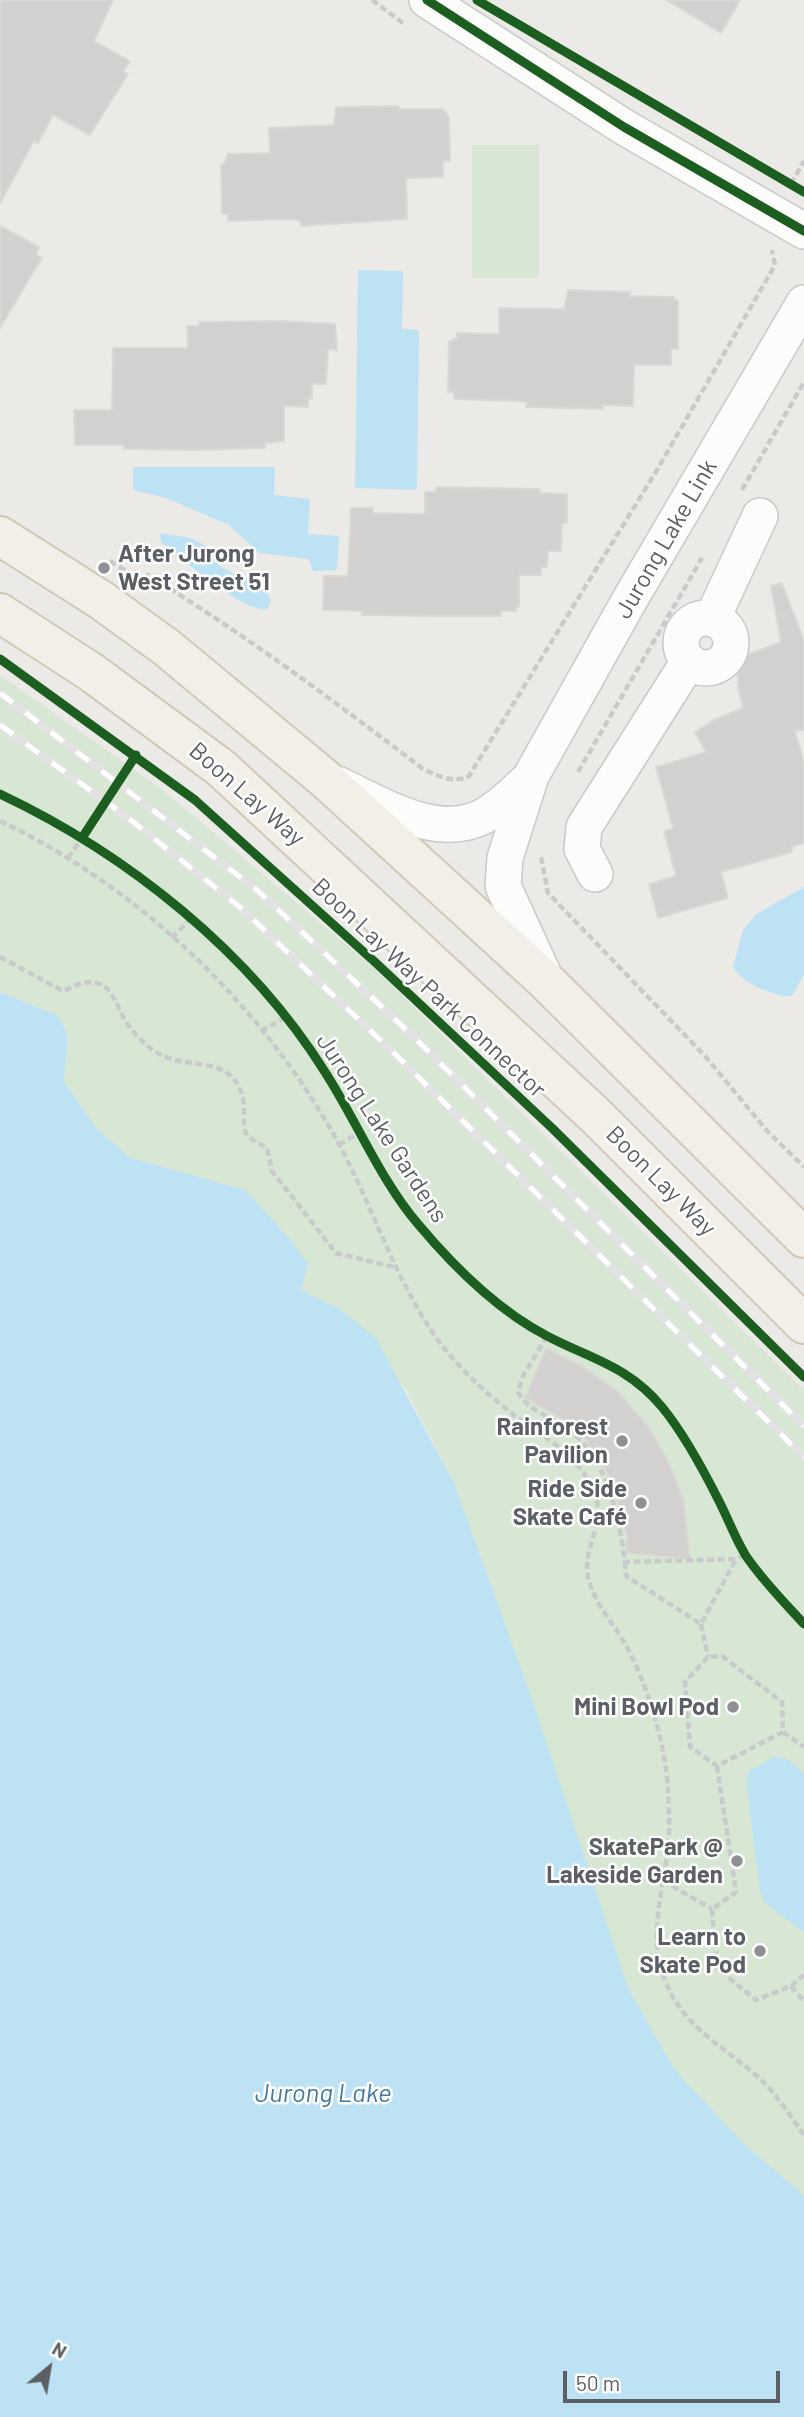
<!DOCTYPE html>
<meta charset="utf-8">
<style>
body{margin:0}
#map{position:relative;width:804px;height:2417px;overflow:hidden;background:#eceae7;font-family:Barlow,sans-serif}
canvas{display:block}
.north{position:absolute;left:14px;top:2333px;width:70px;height:70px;-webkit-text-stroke:5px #fff;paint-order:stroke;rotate:30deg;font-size:19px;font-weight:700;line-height:28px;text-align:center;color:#5c6064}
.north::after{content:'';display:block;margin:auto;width:24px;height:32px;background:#5c6064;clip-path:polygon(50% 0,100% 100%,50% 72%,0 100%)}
.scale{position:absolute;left:563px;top:2371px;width:217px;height:32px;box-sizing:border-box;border:4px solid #5c6064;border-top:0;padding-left:9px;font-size:21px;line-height:24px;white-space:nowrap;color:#5c6064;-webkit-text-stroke:5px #fff;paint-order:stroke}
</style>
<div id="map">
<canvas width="804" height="2417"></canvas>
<div class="north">N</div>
<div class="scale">50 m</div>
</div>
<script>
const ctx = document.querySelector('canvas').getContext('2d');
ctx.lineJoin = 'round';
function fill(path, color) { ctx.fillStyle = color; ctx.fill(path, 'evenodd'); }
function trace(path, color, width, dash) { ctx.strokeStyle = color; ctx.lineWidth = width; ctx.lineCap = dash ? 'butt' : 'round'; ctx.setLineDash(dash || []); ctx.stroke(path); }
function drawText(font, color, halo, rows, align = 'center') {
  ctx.font = font + ' Barlow,sans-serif'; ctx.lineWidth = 5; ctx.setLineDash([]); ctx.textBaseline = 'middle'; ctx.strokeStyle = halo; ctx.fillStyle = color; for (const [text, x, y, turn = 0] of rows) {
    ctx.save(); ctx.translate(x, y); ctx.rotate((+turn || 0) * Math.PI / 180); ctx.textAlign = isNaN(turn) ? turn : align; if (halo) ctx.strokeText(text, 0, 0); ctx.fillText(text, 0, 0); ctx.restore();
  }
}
fill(new Path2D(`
 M 472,145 L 539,145 L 539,278 L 472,278 Z
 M 0,675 L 163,790 L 373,967 L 804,1390 L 804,2195 L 744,2144 L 675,2070 L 629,1990 L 530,1693 L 454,1483 L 407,1391 L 338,1308 L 300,1290 L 245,1190 L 131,1158 L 97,1129 L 64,1082 L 68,1037 L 59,1016 L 0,992 Z`), '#d7e7d3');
fill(new Path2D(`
 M 358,270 L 403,271 L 402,329 L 419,330 L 417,490 L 355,488 Z
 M 133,467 L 275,467 L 274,495 L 310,499 L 308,534 L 339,536 L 337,570 L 313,571 L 309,559 L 259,553 L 229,525 L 166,498 L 133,490 Z
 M 160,533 L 190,538 L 206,546 L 219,566 L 267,590 L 271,602 L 267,609 C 245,614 180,557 161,542 Z
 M 804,887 L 804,975 L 792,996 C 775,997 741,983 733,967 L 743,930 L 755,915 Z
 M 0,992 L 59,1016 L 68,1037 L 64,1082 L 97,1129 L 131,1158 L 245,1190 L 290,1239 L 308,1264 L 301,1290 L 338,1308 L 376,1338 L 454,1483 L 530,1693 L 629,1990 L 675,2070 L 744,2144 L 804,2195 L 804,2417 L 0,2417 Z
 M 774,1757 L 785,1758 L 804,1773 L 804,1932 L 765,1903 L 760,1892 L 746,1781 L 749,1771 Z`), '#bde2f4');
const building = new Path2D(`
 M 0,0 L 113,0 L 94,41 L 130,61 L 123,72 L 128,74 L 90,135 L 53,115 L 38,143 L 34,141 L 0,203 Z
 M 666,0 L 740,0 L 721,33 Z
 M 399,106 L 399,109 L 443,109 L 449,117 L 450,161 L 443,161 L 443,177 L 406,178 L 407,219 L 301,226 L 301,221 L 290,219 L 228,221 L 228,214 L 222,214 L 221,164 L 224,164 L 228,154 L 270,153 L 269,128 L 334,125 L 336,107 Z
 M 0,226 L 39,247 L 36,254 L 42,258 L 0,328 Z
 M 568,290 L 630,292 L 630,296 L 674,297 L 674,300 L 678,300 L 678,349 L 671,349 L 671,365 L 634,365 L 633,406 L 602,405 L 603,409 L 526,407 L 527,402 L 516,401 L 454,399 L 454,392 L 448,392 L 449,342 L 457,338 L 457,333 L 499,334 L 499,308 L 564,309 Z
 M 281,321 L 335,324 L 337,350 L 328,349 L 326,384 L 312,384 L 312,399 L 308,398 L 308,407 L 284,406 L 284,441 L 265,443 L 265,448 L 203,450 L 124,449 L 124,445 L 75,445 L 74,410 L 112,410 L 113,348 L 188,348 L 187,326 L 199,326 L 199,322 Z
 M 436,487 L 540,489 L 540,493 L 567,494 L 567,523 L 562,523 L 561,551 L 548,551 L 547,567 L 541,567 L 541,575 L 519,575 L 519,607 L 516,607 L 516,611 L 501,611 L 501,616 L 438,616 L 362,615 L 362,611 L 323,610 L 324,576 L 348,576 L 351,508 L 373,508 L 373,513 L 425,514 L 425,492 L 436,492 Z
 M 782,583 L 804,641 L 804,730 L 795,731 L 804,763 L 804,843 L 791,847 L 792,852 L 721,872 L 728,898 L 658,918 L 649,884 L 676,876 L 664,831 L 673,828 L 656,767 L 706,752 L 695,732 L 714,720 L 743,708 L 738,687 L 738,665 L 749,654 L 781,642 L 771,586 Z
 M 546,1348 L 582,1366 L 617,1391 L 648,1426 L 670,1465 L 684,1501 L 690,1559 L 626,1553 L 627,1535 L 613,1484 L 597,1455 L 576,1427 L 525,1398 Z`);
fill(building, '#d3d1d0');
trace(building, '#dbd9d6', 2);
const minor = new Path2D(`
 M 427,0 L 624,127 L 804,231
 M681 643a25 25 0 1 1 50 0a25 25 0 1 1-50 0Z
 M 712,619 L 760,516
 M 337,784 C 381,804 436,841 484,816 C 501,807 516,791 530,778
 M 595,874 L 582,849 L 584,827 L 689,661
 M 546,980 L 503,886 L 505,858 L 531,776 L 629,601 L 804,303`);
const major = new Path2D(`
 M 0,536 L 101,600 L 166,647 L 324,778 L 548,983 L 804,1238
 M 0,613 L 91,672 L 221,768 L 596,1116 L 804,1324`);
trace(minor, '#c8c9c9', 38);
trace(major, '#d2c8b7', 42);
trace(new Path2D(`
 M 372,0 L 403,23
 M 791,184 L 804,161
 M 742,490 L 804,382
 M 110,561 L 144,582 L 148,575 C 244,634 333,700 423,769 C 438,776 453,784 469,776 L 657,470 L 775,265 L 772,250
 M 578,772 L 702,558
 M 0,821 C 141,888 266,1009 340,1146 C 372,1206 393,1273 431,1330 C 450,1359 477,1385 504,1407 C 535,1433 576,1450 593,1490 C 608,1523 582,1546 588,1577 C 594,1603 611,1620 624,1642 C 645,1676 667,1749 668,1790 C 669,1809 670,1829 668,1848 C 663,1890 648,1937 664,1978 C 683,2028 721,2044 758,2077 C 776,2093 790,2116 804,2135
 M 541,857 L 548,893 L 705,1056 L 768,1132 L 804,1167
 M 68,858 L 82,838
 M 172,938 L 190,919
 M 0,957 L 63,991 C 70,989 77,984 83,983 C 112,977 115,1005 126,1022 C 134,1034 145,1045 156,1052 C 178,1067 214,1059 232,1077 C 253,1099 238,1126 248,1136 C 253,1141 261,1144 267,1148 L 272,1171 L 336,1253 L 398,1268
 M 261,1031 L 286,1017
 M 339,1145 L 360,1132
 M 547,1336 L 523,1376 L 518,1392 C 527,1410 550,1416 565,1427 C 607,1455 619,1516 625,1562 L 736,1559 L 745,1555
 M 576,1462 L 588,1449
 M 625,1562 L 626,1576 L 701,1624 L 736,1559
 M 701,1624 L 708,1657
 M 722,1656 L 782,1702 L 783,1732 L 717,1766 L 690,1747 L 685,1682 L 708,1657 Z
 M 783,1732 L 804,1747
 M 717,1766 L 736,1892 L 712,1909 L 717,1968 L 756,2000 L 791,1986 L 804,2001
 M 663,1881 L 712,1909
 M 791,1986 L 804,1975`), '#c7cbc9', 4.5, [7, 3.5]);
trace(minor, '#fcfcfb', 35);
trace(major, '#f2efe8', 38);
const rail = new Path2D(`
 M 0,693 L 257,890 L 414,1037 L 804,1426
 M 0,725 L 127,817 L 241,908 L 397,1056 L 804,1457`);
trace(rail, '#e3e2e2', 8);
trace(rail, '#fff', 5, [16]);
trace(new Path2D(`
 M 427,0 L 624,127 L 804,231
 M 477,0 L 804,192
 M 0,659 L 195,800 L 376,963 L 552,1128 L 804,1377
 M 0,794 C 127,854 250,952 325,1072 C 356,1120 381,1181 418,1224 C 454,1267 497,1310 547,1336 C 591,1359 628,1366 662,1407 C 685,1435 704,1471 720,1503 C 729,1521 736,1540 746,1556 C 763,1581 784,1602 804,1624
 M 82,838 L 136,755`), '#1b5e20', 9);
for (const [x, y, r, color] of [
 [104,568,7,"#8e9092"],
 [622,1441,7,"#8e9092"],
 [641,1503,7,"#8e9092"],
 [733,1707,7,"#8e9092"],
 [737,1861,7,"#8e9092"],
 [760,1951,7,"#8e9092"]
]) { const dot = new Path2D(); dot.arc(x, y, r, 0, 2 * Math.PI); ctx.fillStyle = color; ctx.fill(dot); trace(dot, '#fff', 2.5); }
drawText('24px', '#5c6064', '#fff', [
 ["Jurong Lake Link",666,539,-60],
 ["Boon Lay Way",247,794,41],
 ["Boon Lay Way Park Connector",429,988,43],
 ["Jurong Lake Gardens",382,1128,57],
 ["Boon Lay Way",661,1181,45]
]);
drawText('bold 24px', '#5c6064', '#fff', [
 ["After Jurong",118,554,"left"],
 ["West Street 51",118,582,"left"],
 ["Rainforest",608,1427],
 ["Pavilion",608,1455],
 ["Ride Side",627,1489],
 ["Skate Café",627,1517],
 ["Mini Bowl Pod",719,1707],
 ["SkatePark @",723,1847],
 ["Lakeside Garden",723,1875],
 ["Learn to",746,1937],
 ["Skate Pod",746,1965]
], 'right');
drawText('italic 26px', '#437aa2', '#fff', [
 ["Jurong Lake",323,2093]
]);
</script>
